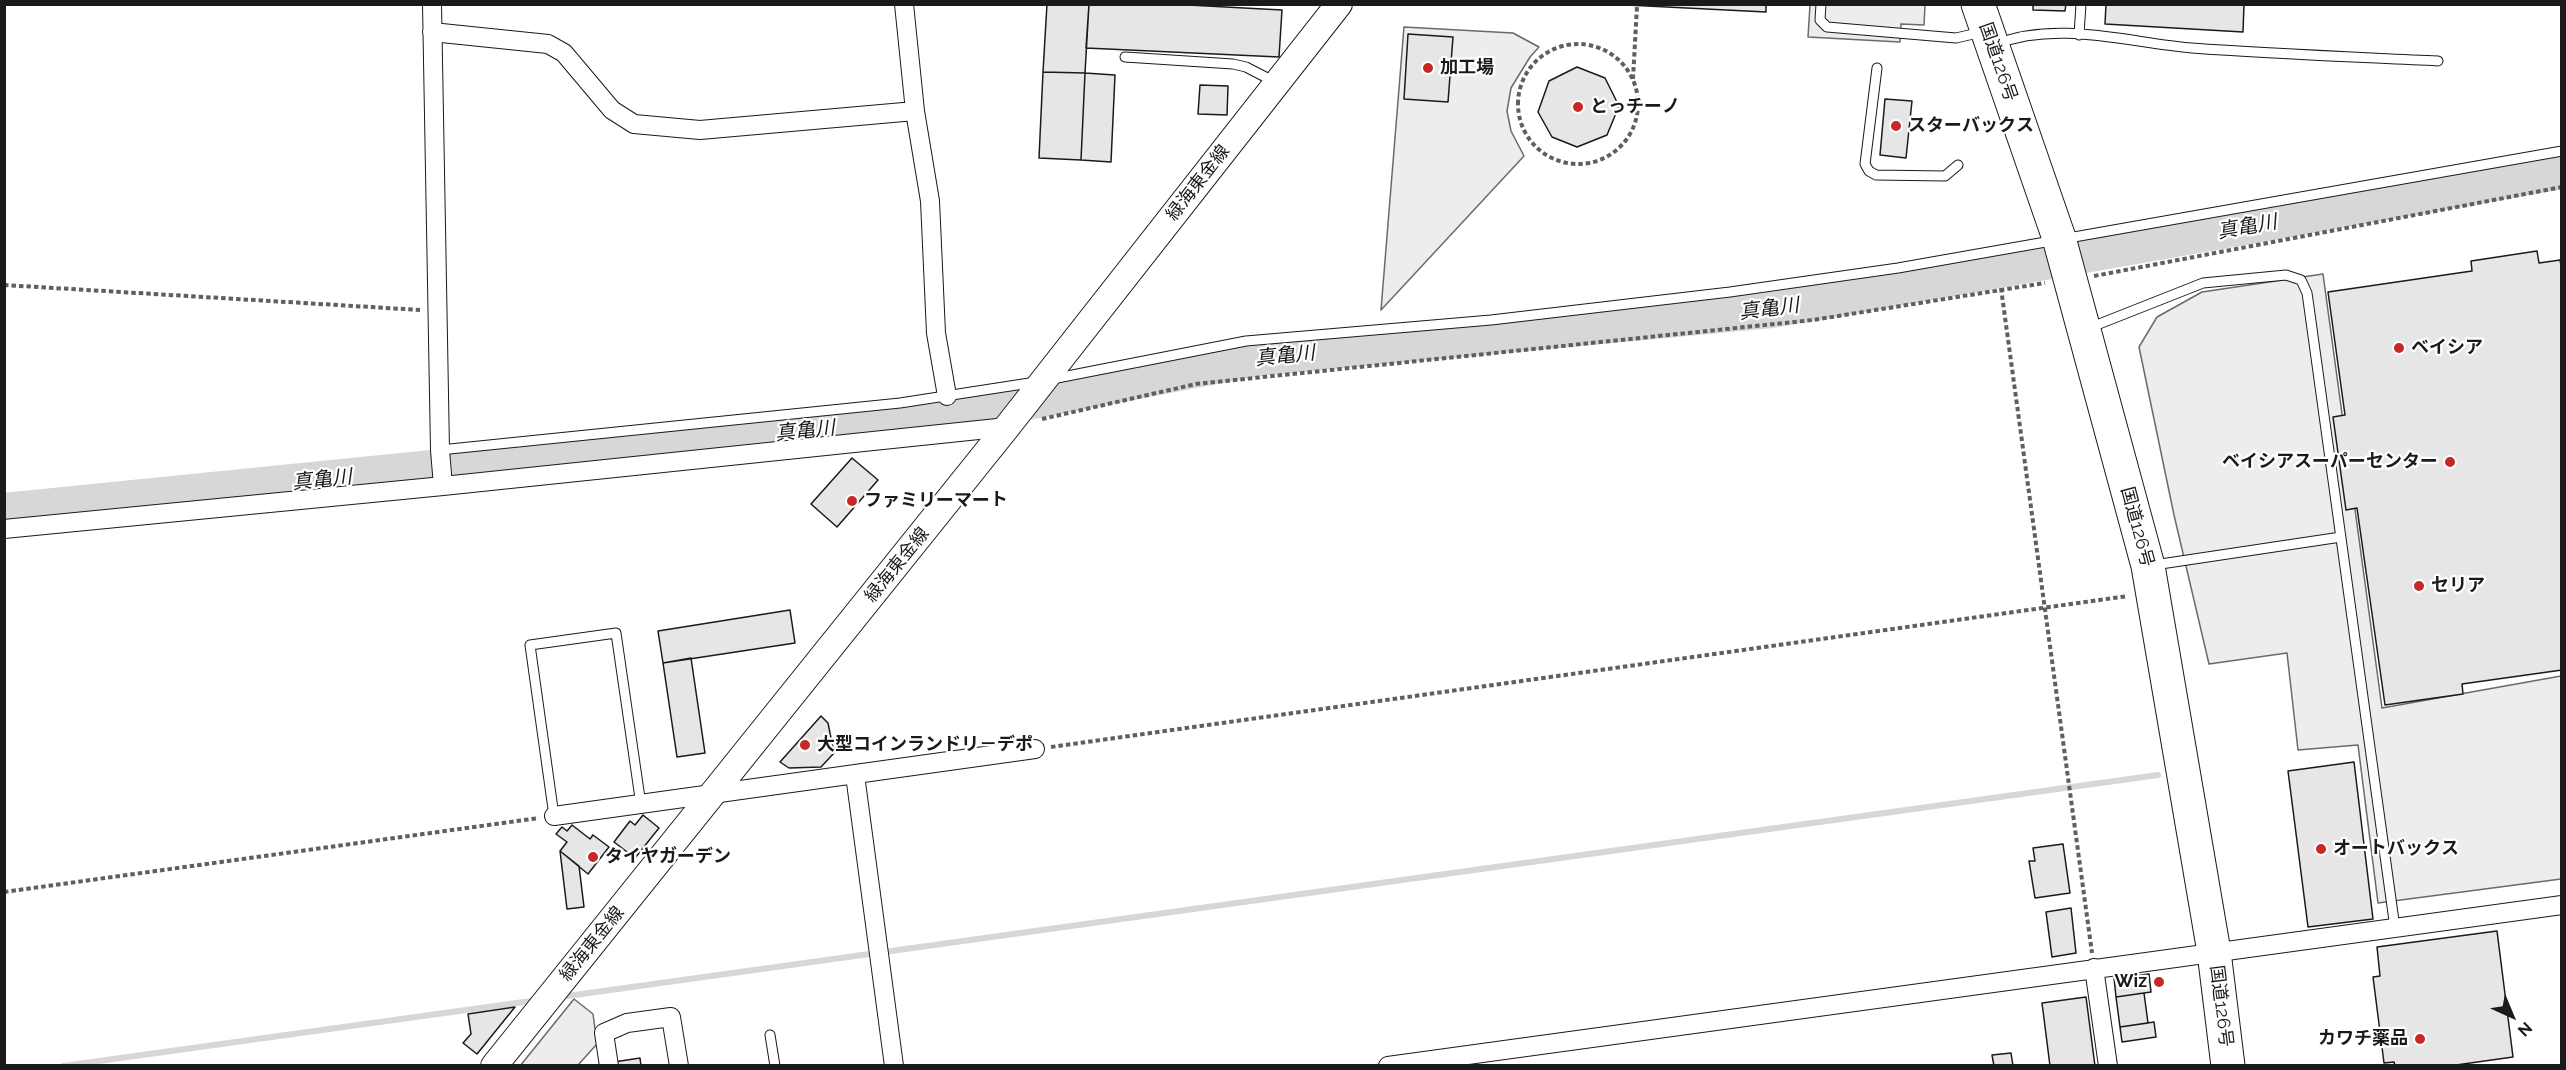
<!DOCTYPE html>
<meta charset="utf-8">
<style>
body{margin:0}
#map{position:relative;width:2566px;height:1070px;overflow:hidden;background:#fff;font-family:Raleway,sans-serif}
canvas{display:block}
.frame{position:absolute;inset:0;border:6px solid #1a1a1a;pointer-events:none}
.north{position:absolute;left:2482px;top:986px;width:60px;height:60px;-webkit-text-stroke:4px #fff;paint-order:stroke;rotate:136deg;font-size:16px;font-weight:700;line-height:24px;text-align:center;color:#1a1a1a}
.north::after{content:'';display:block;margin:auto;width:21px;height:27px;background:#1a1a1a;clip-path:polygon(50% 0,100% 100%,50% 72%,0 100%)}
</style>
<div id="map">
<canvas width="2566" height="1070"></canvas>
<div class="frame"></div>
<div class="north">N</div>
</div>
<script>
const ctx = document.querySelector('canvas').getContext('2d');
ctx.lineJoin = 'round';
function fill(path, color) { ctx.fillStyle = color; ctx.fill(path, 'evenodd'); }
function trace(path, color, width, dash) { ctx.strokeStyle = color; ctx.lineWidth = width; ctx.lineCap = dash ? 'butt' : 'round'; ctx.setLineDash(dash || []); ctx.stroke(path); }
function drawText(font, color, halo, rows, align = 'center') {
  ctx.font = font + ' Raleway,"Noto Sans JP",sans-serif'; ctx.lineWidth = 4.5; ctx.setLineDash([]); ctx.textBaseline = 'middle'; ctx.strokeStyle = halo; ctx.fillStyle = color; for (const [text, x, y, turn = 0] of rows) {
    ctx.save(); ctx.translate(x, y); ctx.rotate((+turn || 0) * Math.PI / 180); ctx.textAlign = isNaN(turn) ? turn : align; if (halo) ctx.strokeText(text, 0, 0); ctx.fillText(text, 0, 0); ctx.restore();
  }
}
const built = new Path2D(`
 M 1810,5 L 1925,5 L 1924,25 L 1901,24 L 1900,42 L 1808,37 Z
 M 1404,27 L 1513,33 L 1539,47 L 1530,57 L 1511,88 L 1507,111 L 1511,131 L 1524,156 L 1381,310 Z
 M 2323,274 L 2382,708 L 2561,676 L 2561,879 L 2378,903 L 2358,745 L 2298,750 L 2287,653 L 2209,664 L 2174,515 L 2139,347 L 2157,317 L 2202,292 Z
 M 574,999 L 593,1014 L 597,1044 L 578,1065 L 520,1066 Z`);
fill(built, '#ededed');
trace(built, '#6a6a6a', 1.5);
trace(new Path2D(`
 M 560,997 L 2158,775
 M 63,1066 L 538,1000`), '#d7d7d7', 6);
trace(new Path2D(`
 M 4,511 L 959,415 L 1257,358 L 1772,310 L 2562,171`), '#d7d7d7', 36);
const building = new Path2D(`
 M 1047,4 L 1089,4 L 1085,73 L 1043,72 Z
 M 1089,4 L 1169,4 L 1282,10 L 1279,57 L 1086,48 Z
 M 1607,4 L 1766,4 L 1766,12 Z
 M 2033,4 L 2066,4 L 2065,11 L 2033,10 Z
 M 2106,4 L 2244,4 L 2243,32 L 2105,24 Z
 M 1408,34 L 1453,37 L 1448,102 L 1404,99 Z
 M 1577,67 L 1605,78 L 1619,106 L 1607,135 L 1577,147 L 1552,137 L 1538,112 L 1549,81 Z
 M 1043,72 L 1085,73 L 1081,160 L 1039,158 Z
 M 1085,73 L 1115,75 L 1111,162 L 1081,160 Z
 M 1200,85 L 1228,86 L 1227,115 L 1198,114 Z
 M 1885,99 L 1912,101 L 1906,158 L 1880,155 Z
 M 2537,251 L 2539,263 L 2560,260 L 2562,270 L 2562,670 L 2462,684 L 2463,694 L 2385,705 L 2357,508 L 2346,510 L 2333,417 L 2345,415 L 2328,292 L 2472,271 L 2471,261 Z
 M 852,458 L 878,480 L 837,527 L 811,504 Z
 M 790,610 L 795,643 L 663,663 L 658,631 Z
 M 691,658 L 705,753 L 677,757 L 663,663 Z
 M 821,716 L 828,723 L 834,753 L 821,767 L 789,768 L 780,762 Z
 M 2354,762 L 2373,919 L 2308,927 L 2288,771 Z
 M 643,815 L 659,828 L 635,858 L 614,842 L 630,821 L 635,825 Z
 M 572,825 L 590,839 L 593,835 L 609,847 L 588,874 L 560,851 L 567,842 L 556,834 L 562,827 L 567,831 Z
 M 2063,844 L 2070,893 L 2035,898 L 2029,861 L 2035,861 L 2033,848 Z
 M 560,851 L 579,866 L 584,907 L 567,909 Z
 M 2071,908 L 2076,953 L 2052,957 L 2046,912 Z
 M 2497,931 L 2513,1057 L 2449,1066 L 2395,1066 L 2394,1062 L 2384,1063 L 2373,977 L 2380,976 L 2377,947 Z
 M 2149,974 L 2151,992 L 2116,997 L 2114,978 Z
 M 2144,993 L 2148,1023 L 2120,1027 L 2116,997 Z
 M 2086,997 L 2095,1066 L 2050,1066 L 2042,1003 Z
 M 515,1007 L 477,1054 L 463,1043 L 471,1034 L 468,1014 Z
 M 2154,1022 L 2156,1037 L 2122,1042 L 2120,1027 Z
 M 2011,1053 L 2013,1066 L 1994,1066 L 1992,1055 Z
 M 640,1058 L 641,1066 L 615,1066 L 614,1062 Z`);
fill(building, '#e6e6e6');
trace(building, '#1a1a1a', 1.5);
const lane = new Path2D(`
 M 1821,4 L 1820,20 L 1827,27 L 1956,38 L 1982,32
 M 2079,35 L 2081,4
 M 1997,44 C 2058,20 2130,43 2192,48 C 2274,54 2356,57 2438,61
 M 1125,57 L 1233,64 L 1246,67 L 1275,82
 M 1877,68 L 1865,164 L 1869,171 L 1876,175 L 1945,176 L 1958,165
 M 2089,328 L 2203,283 L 2286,275 L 2301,280 L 2307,293 L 2309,307 L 2395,928
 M 1052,379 L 1246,341 L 1491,320 L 1730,292 L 1898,268 L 2562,151
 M 440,450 L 900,403 L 1036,382
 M 2154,565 L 2341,537
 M 554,816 L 530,645 L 616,633 L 641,805
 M 770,1035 L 775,1066`);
const street = new Path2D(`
 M 432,4 L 440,450 L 443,486
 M 904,4 L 915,111 L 930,201 L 936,333 L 947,396
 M 432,32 L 548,44 L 564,53 L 612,110 L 634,124 L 700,130 L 915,111
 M 4,529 L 443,486 L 1007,427
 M 855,775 L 894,1066
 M 554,816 L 1035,749
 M 2094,968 L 2108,1066
 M 609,1066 L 604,1033 L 627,1023 L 671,1017 L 679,1066
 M 1388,1066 L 2562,905`);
const secondary = new Path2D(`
 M 494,1066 L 1007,427 L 1339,4`);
const highway = new Path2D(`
 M 1978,4 L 2059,238 L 2148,566 L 2214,952 L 2228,1066`);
trace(lane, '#1a1a1a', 11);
trace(street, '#1a1a1a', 20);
trace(secondary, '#1a1a1a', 28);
trace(highway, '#1a1a1a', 35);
trace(new Path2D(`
 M1518 104a60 60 0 1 1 120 0a60 60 0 1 1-120 0Z
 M 1633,79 L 1637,6
 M 2094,276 L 2562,187
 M 4,285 L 420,310
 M 2001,288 L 2092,953
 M 1042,419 L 1196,384 L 1813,320 L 2045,283
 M 1051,747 L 2128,596
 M 4,892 L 539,818`), '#5f5f5f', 4, [4.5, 3]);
trace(lane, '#fff', 9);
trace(street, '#fff', 18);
trace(secondary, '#fff', 26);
trace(highway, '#fff', 33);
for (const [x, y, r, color] of [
 [1428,68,6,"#c62828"],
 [1578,107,6,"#c62828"],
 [1896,126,6,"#c62828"],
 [2399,348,6,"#c62828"],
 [2450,462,6,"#c62828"],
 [852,501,6,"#c62828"],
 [2419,586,6,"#c62828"],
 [805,745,6,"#c62828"],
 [2321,849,6,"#c62828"],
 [593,857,6,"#c62828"],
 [2159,982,6,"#c62828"],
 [2420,1039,6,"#c62828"]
]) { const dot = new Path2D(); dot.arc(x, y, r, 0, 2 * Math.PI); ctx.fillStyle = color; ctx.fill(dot); trace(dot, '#fff', 2); }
drawText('18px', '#1a1a1a', '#fff', [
 ["国道126号",1998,62,71],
 ["緑海東金線",1198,183,-52],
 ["国道126号",2137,527,75],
 ["緑海東金線",897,565,-51],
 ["緑海東金線",592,944,-51],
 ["国道126号",2221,1006,83]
]);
drawText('bold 18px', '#1a1a1a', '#fff', [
 ["加工場",1440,68],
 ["とっチーノ",1590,107],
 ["スターバックス",1908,126],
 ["ベイシア",2411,348],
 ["ベイシアスーパーセンター",2438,462,"right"],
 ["ファミリーマート",864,501],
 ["セリア",2431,586],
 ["大型コインランドリ－デポ",817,745],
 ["オートバックス",2333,849],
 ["タイヤガーデン",605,857],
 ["Wiz",2147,982,"right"],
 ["カワチ薬品",2408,1039,"right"]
], 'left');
drawText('italic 20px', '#1a1a1a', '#fff', [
 ["真亀川",2247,227,-10],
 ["真亀川",1769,309,-7],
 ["真亀川",1285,356,-6],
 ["真亀川",805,431,-6],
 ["真亀川",322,480,-6]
]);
</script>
